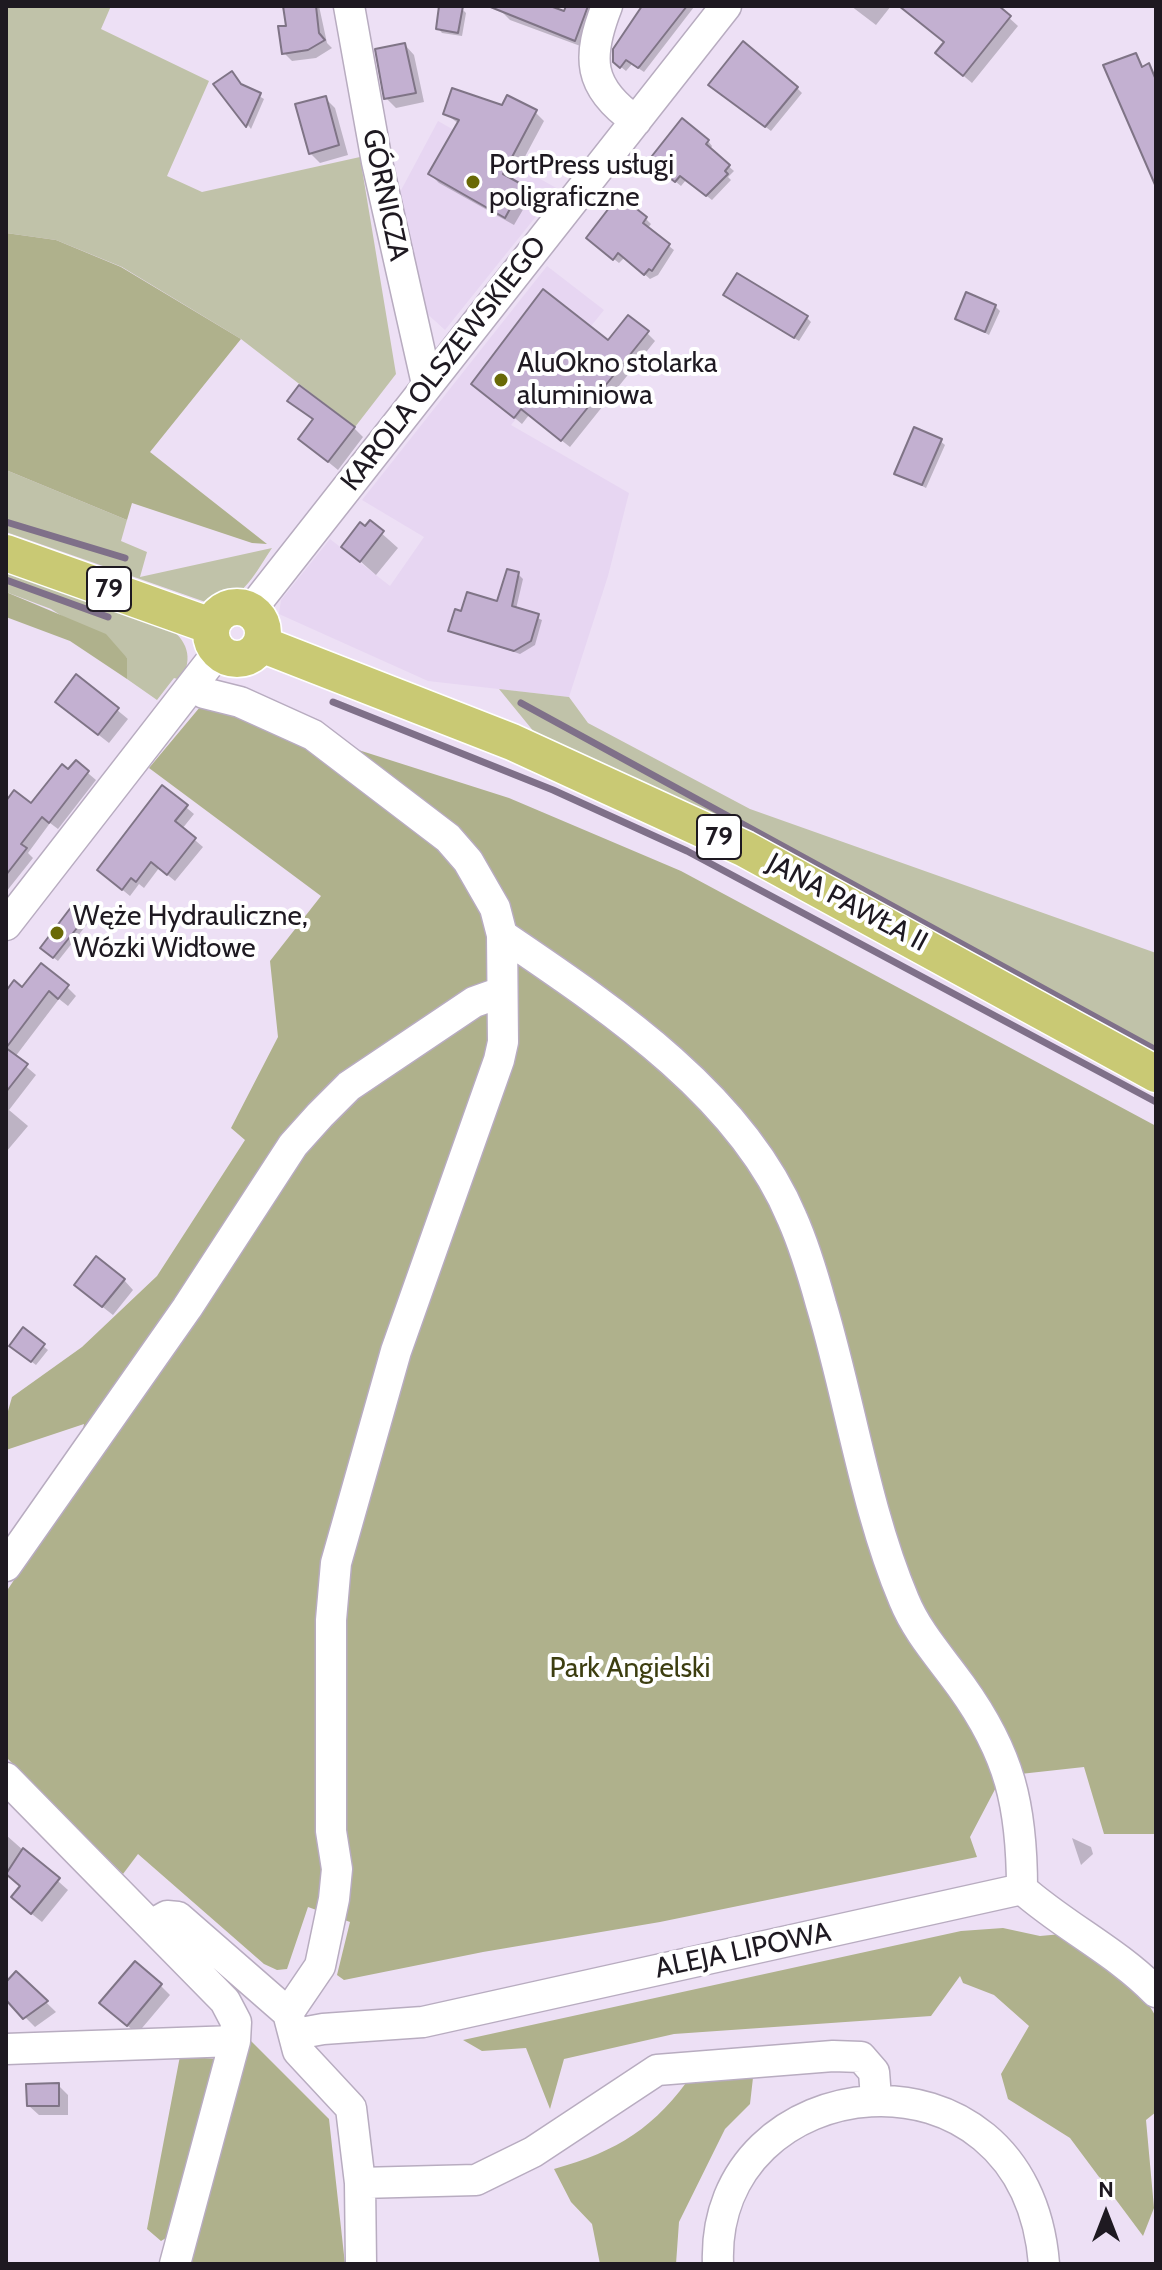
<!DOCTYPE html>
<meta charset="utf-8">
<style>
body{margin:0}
#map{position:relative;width:1162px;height:2270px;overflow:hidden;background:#ede0f5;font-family:Cabin,sans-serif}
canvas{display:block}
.frame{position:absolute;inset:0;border:8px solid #1e1921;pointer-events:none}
.north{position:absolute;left:1066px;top:2174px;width:80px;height:80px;-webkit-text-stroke:6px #fff;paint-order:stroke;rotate:0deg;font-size:22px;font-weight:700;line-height:32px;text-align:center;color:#1e1921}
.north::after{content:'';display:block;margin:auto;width:28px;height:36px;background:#1e1921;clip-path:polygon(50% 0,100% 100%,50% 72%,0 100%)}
</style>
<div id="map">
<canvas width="1162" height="2270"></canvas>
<div class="frame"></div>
<div class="north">N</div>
</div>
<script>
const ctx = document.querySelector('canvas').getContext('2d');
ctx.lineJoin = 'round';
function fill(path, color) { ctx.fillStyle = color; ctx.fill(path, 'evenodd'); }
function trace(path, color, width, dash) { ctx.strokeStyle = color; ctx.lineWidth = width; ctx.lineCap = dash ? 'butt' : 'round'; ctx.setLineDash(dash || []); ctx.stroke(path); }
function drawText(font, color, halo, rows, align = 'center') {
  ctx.font = font + ' Cabin,sans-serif'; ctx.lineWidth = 8; ctx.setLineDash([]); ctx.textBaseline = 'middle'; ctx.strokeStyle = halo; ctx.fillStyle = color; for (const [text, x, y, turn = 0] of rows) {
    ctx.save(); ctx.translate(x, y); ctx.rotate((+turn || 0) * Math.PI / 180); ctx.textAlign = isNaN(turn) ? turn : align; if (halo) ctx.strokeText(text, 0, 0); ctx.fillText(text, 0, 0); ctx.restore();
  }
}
fill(new Path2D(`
 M 438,121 L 558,189 L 445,330 L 424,311 L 399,194 Z
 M 547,266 L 604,310 L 511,425 L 629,493 L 608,576 L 569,697 L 428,681 L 279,614 L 281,600 L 330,539 L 390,586 L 424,537 L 362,500 Z`), '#e7d6f2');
fill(new Path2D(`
 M 6,6 L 111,6 L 101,29 L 209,81 L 167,176 L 202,192 L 360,157 L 396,374 L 355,427 L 241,339 L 122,267 L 56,240 L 6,233 Z
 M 6,470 L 127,520 L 121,541 L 147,552 L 140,577 L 272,548 C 256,572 244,598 214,605 L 6,532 Z
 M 6,570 L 167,626 C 187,640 194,657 181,680 L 174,678 L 157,700 L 127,679 L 127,658 L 51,609 L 6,592 Z
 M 499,689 L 569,697 L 588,723 L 750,809 L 1156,953 L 1156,1055 L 539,738 Z`), '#c0c2a9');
fill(new Path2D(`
 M 6,233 L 56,240 L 121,267 L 241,339 L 150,452 L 267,544 L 252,543 L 132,503 L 127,520 L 6,470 Z
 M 6,592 L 106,634 L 127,658 L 127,679 L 70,641 L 6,617 Z
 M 200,707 L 233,710 L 509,798 L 681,871 L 1156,1126 L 1154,1834 L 1104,1834 L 1084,1767 L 1002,1776 L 970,1837 L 977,1857 L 660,1922 L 483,1952 L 344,1980 L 337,1975 L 350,1922 L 308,1907 L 287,1969 L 277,1970 L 264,1964 L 138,1854 L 123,1874 L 6,1757 L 6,1592 L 69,1498 L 84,1424 L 6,1450 L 6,1418 L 12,1397 L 82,1347 L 157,1276 L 245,1140 L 231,1128 L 278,1037 L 270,961 L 321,896 L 149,768 Z
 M 1003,1928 L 1040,1936 L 1062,1934 L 1141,1991 L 1156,2017 L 1156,2112 L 1146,2120 L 1154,2208 L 1143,2236 L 1070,2138 L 1008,2099 L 1001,2074 L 1029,2026 L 994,1995 L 963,1983 L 960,1976 L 931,2016 L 674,2034 L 564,2059 L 550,2109 L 526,2048 L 482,2051 L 463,2040 L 961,1931 Z
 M 249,2039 L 329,2119 L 345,2264 L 188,2264 Z
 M 180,2056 L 217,2059 L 176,2232 L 161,2241 L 147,2229 Z
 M 754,2069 L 750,2104 L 725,2129 L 679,2222 L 676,2264 L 600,2264 L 592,2224 L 571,2202 L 554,2169 C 618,2151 655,2128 694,2072 Z`), '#afb18c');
fill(new Path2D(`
 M 285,6 L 319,6 L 327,43 L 332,48 L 316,58 L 292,61 L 284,53 L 288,27 Z
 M 421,6 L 446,6 L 461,8 L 466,13 L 462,36 L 442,33 L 438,28 L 441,7 Z
 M 505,6 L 531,6 L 565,14 L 568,6 L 601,6 L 583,47 L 510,20 L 502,12 Z
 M 645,6 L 694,7 L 644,72 L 632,64 L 626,71 L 615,62 Z
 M 851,6 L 891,6 L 876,25 Z
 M 915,6 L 996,6 L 1018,26 L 972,83 L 946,61 L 946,43 Z
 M 405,45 L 414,55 L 424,102 L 396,108 L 386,98 Z
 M 216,84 L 242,86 L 264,99 L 251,129 Z
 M 797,88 L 802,93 L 771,131 L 716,89 Z
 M 325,98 L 335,108 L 348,155 L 320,163 L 310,153 Z
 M 503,107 L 535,112 L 544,121 L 512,181 L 531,196 L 514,225 L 439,183 L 430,174 L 459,124 L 446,114 Z
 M 708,141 L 712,146 L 710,150 L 734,171 L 728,177 L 731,180 L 712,200 L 686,180 L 681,186 L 655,165 Z
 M 620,198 L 646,219 L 651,224 L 647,229 L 674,250 L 658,275 L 650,279 L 625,257 L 619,263 L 593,243 Z
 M 730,299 L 806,317 L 811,322 L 799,341 Z
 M 995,306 L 1000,311 L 989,335 L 957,318 Z
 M 647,333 L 655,341 L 570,447 L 529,415 L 522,424 L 482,391 L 608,343 Z
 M 290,400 L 354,428 L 363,437 L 338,470 L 300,439 L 314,421 Z
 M 940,441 L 945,445 L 926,488 L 897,473 Z
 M 370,523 L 398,548 L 376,575 L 344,547 Z
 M 518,574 L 523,579 L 516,609 L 542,620 L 535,645 L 520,654 L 450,630 L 462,614 L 499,603 Z
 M 77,677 L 128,719 L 109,743 L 68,711 Z
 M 76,763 L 96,780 L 58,829 L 50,823 L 28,853 L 33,858 L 6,892 L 6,804 L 32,806 Z
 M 163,788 L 194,814 L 182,829 L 203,847 L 175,881 L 159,868 L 144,888 L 139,884 L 130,896 L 108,878 Z
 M 87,914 L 92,918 L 58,961 L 46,952 Z
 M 67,987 L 76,996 L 68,1006 L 59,999 L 15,1057 L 36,1075 L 9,1110 L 28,1126 L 6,1152 L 6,994 Z
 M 124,1280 L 133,1290 L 113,1315 L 86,1294 Z
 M 43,1346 L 48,1350 L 36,1365 L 16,1350 Z
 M 6,1835 L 68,1890 L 42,1922 L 23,1907 L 22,1887 L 6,1873 Z
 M 1072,1838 L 1091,1847 L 1093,1854 L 1081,1865 Z
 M 17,1974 L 56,2012 L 35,2027 L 6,1998 L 6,1985 Z
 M 161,1986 L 170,1995 L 137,2034 L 112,2012 Z
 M 58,2085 L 68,2095 L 68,2115 L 39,2115 L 29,2106 Z`), '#0003');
trace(new Path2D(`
 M 6,522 L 125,558
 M 6,580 L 108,617
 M 333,702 L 553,790 L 687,851 L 1156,1102
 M 521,703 L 1156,1050`), '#7f7089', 7);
const building = new Path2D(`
 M 283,6 L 316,6 L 319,33 L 325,40 L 308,50 L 282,54 L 278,26 L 286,26 Z
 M 439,6 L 463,6 L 458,33 L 436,29 Z
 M 488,6 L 550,6 L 564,11 L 566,6 L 588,6 L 575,41 Z
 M 642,6 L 687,6 L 640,66 L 638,68 L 626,60 L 620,68 L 613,62 L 613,49 Z
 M 899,6 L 999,6 L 1011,16 L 963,76 L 935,53 L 944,42 Z
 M 743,41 L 798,87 L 765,127 L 708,85 Z
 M 405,43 L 416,93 L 384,99 L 375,49 Z
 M 1136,53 L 1142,67 L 1149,63 L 1156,80 L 1156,187 L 1103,65 Z
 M 232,71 L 241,84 L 261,93 L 246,127 L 213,84 Z
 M 452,88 L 502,105 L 507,95 L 537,110 L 503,174 L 523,185 L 505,218 L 428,174 L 459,120 L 443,114 Z
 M 326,96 L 339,145 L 309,154 L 295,104 Z
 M 682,118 L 709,140 L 706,144 L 730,165 L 725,171 L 728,174 L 706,196 L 680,176 L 675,182 L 648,161 Z
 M 619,195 L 647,217 L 643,223 L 670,244 L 652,271 L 649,269 L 644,275 L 618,253 L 613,260 L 586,238 Z
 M 737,273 L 808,316 L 794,338 L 723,295 Z
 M 543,289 L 608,340 L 628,315 L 649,331 L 561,441 L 521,409 L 514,418 L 471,384 Z
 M 966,292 L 996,305 L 985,332 L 955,319 Z
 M 299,385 L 355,427 L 328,462 L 298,439 L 313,419 L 287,401 Z
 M 914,427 L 942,439 L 922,485 L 894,474 Z
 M 370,520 L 384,531 L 360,562 L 341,547 L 360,522 L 365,526 Z
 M 507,569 L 519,572 L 512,606 L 539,614 L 531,641 L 514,651 L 448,631 L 455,609 L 461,611 L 467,592 L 497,601 Z
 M 76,674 L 119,708 L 98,735 L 55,702 Z
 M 76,760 L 89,771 L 49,823 L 42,817 L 21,844 L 27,848 L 6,875 L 6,801 L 14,790 L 31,803 L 62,764 L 68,769 Z
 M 162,785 L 188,805 L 175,821 L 196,838 L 167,875 L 151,862 L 136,882 L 131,878 L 122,890 L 97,870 Z
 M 75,902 L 89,913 L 53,958 L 40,948 Z
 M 41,963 L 69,985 L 58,999 L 49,991 L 6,1048 L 28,1064 L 6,1092 L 6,991 L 14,980 L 22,987 Z
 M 96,1256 L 125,1279 L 102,1307 L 74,1285 Z
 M 23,1327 L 45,1344 L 31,1362 L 9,1346 Z
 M 23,1848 L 60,1878 L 31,1914 L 11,1897 L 20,1886 L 6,1874 Z
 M 135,1961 L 162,1984 L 127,2026 L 99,2003 Z
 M 16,1971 L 48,2001 L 23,2019 L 6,2000 L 6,1982 Z
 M 59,2083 L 59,2106 L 27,2106 L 26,2084 Z`);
fill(building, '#c3b0d1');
trace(building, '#7f7486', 2);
const minor = new Path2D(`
 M 349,6 L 377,162 L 427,384
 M 607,6 C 587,57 587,87 636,121
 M 251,610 L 726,6
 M 204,693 L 240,702 L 313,735 L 448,838 L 468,861 L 495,908 L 502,935 L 503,1042 L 499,1060 L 396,1351 L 336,1563 L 331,1620 L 331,1831 L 337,1869 L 334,1899 L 320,1966 L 288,2013
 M 6,925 L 218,652
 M 502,935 C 608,1007 741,1095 792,1218 C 804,1245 813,1275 821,1304 C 850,1400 865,1508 904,1600 C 917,1632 941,1658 961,1686 C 1010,1754 1022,1806 1022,1889
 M 6,1566 L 187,1308 L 293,1145 L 320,1115 L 349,1086 L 474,1002 L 502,992
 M 6,1778 L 225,2001 L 236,2022 L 235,2041 L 175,2264
 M 151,1925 L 167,1916 L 178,1917 L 288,2013 L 298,2051 L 351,2108 L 360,2183
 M 296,2034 L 323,2029 L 423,2022 L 1022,1889 C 1065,1927 1116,1951 1156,1992
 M 6,2049 L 235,2041
 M 361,2264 L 360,2183 L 476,2180 L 533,2152 L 657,2070 L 833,2056 L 861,2057 L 874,2072 L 876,2098
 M 718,2264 C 710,2065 1025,2029 1044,2264`);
const major = new Path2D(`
 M 6,553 L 211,626
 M211 633a26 26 0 1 1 52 0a26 26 0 1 1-52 0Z
 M 261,644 L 512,742 L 745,849 L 1156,1074`);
trace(minor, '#b8acc0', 33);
trace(major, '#fff', 39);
trace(minor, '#fff', 30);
trace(major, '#c9c974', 36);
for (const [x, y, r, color] of [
 [473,182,8,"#696906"],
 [501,380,8,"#696906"],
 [57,933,8,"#696906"]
]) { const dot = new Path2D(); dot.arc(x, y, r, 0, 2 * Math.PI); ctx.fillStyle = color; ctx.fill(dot); trace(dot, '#fff', 3); }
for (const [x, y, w] of [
 [109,589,44],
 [719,837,44]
]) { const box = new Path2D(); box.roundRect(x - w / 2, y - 22, w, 44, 6); ctx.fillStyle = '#fff'; ctx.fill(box); trace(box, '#1e1921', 2); }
drawText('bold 26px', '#1e1921', null, [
 ["79",109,589],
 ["79",719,837]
]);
drawText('28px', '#1e1921', '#fff', [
 ["PortPress usługi",489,166],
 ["poligraficzne",489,198],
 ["AluOkno stolarka",517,364],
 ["aluminiowa",517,396],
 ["Węże Hydrauliczne,",73,917],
 ["Wózki Widłowe",73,949]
], 'left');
drawText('28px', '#1e1921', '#fff', [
 ["GÓRNICZA",385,195,78],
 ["KAROLA OLSZEWSKIEGO",444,364,-52],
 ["JANA PAWŁA II",847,903,28],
 ["ALEJA LIPOWA",743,1951,-12]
]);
drawText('28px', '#3d3e10', '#fff', [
 ["Park Angielski",630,1669]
]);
</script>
